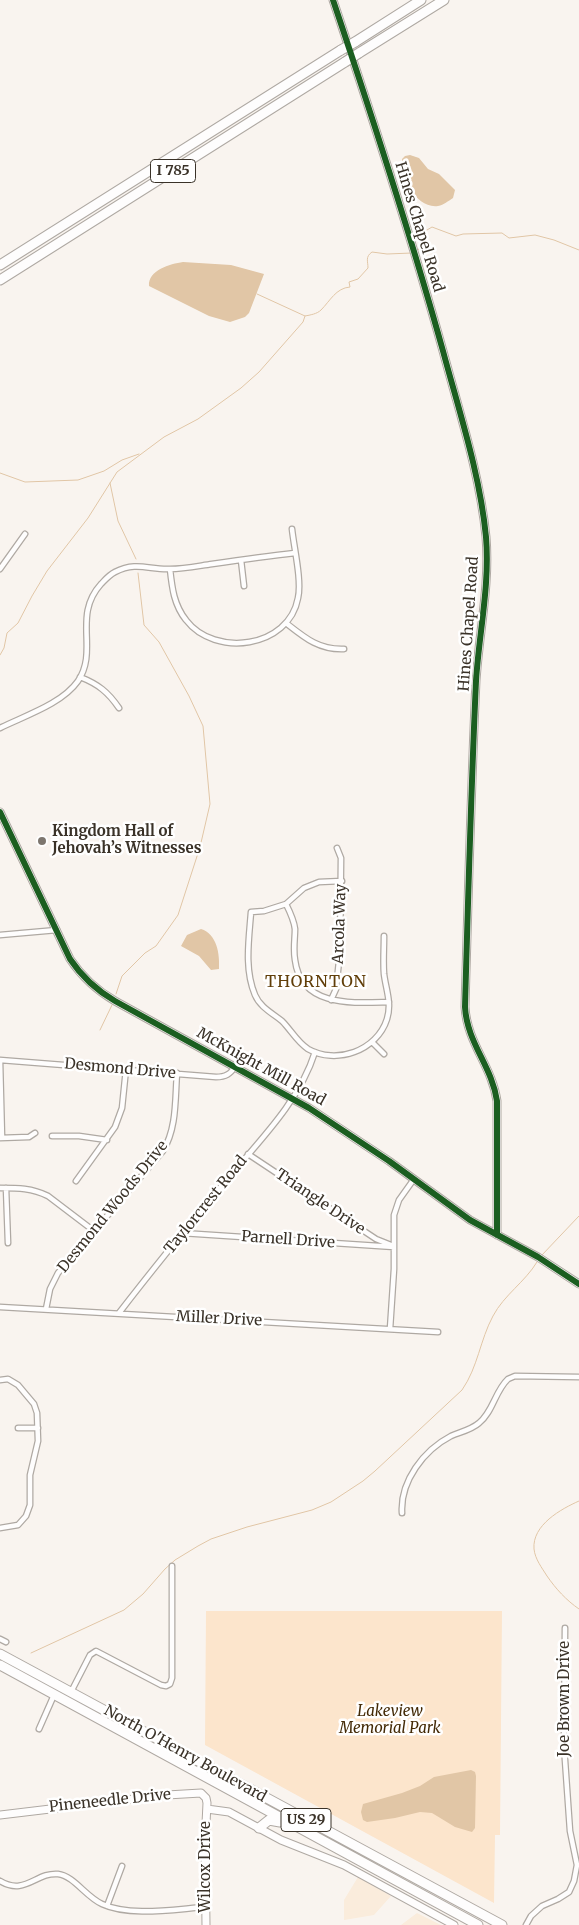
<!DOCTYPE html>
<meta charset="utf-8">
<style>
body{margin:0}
canvas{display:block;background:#f9f4ef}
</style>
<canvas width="579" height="1925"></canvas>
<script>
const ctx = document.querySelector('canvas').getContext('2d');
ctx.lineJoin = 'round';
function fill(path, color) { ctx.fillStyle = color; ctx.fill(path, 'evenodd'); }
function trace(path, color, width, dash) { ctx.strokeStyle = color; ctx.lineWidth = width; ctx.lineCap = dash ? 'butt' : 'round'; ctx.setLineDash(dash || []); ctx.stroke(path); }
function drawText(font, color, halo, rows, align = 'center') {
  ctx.font = font + ' Merriweather,serif'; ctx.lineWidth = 5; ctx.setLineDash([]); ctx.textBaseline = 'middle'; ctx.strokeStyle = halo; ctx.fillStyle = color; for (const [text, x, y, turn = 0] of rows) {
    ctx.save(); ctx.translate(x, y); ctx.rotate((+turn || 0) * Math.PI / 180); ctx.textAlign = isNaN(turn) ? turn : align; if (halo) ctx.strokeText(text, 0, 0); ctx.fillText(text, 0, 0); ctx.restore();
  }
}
fill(new Path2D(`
 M 358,1877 L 391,1896 L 374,1915 L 344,1920 L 344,1900 Z
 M 417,1913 L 441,1925 L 401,1925 Z`), '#faecdc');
fill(new Path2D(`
 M 206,1611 L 502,1611 L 500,1835 L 495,1835 L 494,1903 L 205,1745 Z`), '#fce5cc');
fill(new Path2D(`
 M 410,155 L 419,158 L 428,169 L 439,174 L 455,190 L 453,198 C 448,201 444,205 438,206 C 416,209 401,177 402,159 L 405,156 Z
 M 183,262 L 231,265 L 264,274 L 249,313 L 245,317 L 230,322 L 209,316 L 149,286 C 148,270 170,264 183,262 Z
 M 201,929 C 217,934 220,954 219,969 L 211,970 L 199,956 L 181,946 L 187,935 Z
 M 471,1770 L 475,1772 L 476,1776 L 475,1828 L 472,1832 L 455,1827 L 432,1813 L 420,1812 L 395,1818 L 367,1822 L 363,1820 L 361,1812 L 363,1804 L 402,1793 L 420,1786 L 434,1777 Z`), '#e1c6a6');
trace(new Path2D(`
 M 418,250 L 423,243 L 422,233 L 432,227 L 456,236 L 463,234 L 502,233 L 509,238 L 535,235 L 554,240 L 579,250
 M 257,294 L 305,316 C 310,315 317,314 321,310 C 330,301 336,288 350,287 L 349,282 L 358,279 L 368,268 C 368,261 365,257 372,252 L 387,254 L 412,253
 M 0,473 L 25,482 L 78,480 L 104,471 L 122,460 L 139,454
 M 110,483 L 118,521 L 136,559
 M 0,655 L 4,648 L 7,633 L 18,623 L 32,596 L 47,571 L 88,518 L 117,472 L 164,437 L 198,419 L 241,388 L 259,372 L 303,322 L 305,316
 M 116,994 L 122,976 L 145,953 L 156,946 L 178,915 L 200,847 L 210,804 L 203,726 L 189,696 L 159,642 L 144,625 L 138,573
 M 100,1030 L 112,1005
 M 542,1255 L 579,1216
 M 579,1501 C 561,1509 532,1525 534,1549 C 535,1559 542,1568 547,1576 C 556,1589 566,1600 579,1609
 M 31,1653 L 124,1610 L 143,1594 L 165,1569 L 175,1560 L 198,1546 L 211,1539 L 247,1527 L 312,1510 L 331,1502 L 363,1481 L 375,1471 L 462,1390 C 478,1367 480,1340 493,1316 C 504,1295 525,1282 537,1262`), '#e1c6a6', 1);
const street = new Path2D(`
 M 241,560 L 244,586
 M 0,569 L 25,534
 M 170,569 C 172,588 174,605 186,620 C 215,658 289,648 298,598 C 302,581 294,548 292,529
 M 286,623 C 305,638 319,650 344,649
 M 80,677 C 98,684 108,692 119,708
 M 0,728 C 24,716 62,704 78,681 C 99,650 72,616 101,584 C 105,580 109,575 115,572 C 137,561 149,570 170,569 C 184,569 198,566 212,564 C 239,560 267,556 295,553
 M 342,881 L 319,882 L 304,888 L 286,904 L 264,911 L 251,912 C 249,939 244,969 255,995 C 260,1007 272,1013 282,1021 C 291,1030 297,1042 308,1049 C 336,1065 377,1051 387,1019 C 392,1003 386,990 384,974 C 383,962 384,949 384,936
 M 286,904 C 290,912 294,920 295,929 C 295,939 293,949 295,960 C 301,1008 354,1003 389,1002
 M 0,935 L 57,930
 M 331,1000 L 336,989 L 340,952 L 341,858 L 337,848
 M 372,1042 L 384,1054
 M 0,1060 L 216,1077 C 226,1077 230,1074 236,1066
 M 0,1060 L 2,1138
 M 52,1136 L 79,1136 L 107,1140
 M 0,1138 L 29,1137 L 35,1133
 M 248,1154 L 376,1239 L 391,1245
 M 76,1181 L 115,1127 L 122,1108 L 126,1069
 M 0,1188 C 18,1188 32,1188 48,1196 L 94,1231
 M 6,1188 L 8,1243
 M 182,1233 L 394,1247
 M 0,1307 L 438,1332
 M 46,1309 L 50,1289 L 58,1273 L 163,1151 C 177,1128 175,1099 177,1073
 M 119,1313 C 153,1269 188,1226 224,1183 C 257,1143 299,1103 315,1052
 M 390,1329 L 394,1269 L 394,1215 L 399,1200 L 414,1179
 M 0,1380 L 8,1379 L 18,1385 L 34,1404 L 37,1413 L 38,1441 L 30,1475 L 30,1505 L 26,1516 L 18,1525 L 0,1528
 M 18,1428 L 38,1428
 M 402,1513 C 400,1481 424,1450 451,1436 C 460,1432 471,1430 479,1423 C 493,1412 495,1391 508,1379 L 515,1376 L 579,1377
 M 0,1639 L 6,1642
 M 71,1692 L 90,1655 L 96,1651 L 161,1685 L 166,1686 L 170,1684 L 172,1678 L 172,1566
 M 39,1729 L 54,1695
 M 0,1881 C 25,1896 36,1872 58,1874 C 74,1876 86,1897 102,1904 C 130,1917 175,1909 206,1907
 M 107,1906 L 122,1866
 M 526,1925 L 531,1916 L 542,1906 L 558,1899 L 569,1892 L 574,1881 L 577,1865 L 570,1831 L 564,1746 L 565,1628`);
const secondary = new Path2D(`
 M 333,0 C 372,116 410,232 443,351 C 459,411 480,474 486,537 C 490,585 479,633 476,681 C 471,790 468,899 465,1007 C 467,1043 492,1066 497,1101 L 497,1235
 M 0,812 L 70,959 C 82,977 96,990 115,1001 L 309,1108 L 389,1161 L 470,1220 L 538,1257 L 579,1284
 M 207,1809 L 229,1812 L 281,1840 L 344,1865 L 454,1925
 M 0,1815 L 167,1795 L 201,1793 L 206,1798 L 207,1803 L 205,1844 L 206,1925`);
const highway = new Path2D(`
 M 355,42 L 421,0
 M 359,53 L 444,0
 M 0,265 L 341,50
 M 0,280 L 345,62
 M 0,1654 L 502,1925
 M 0,1665 L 478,1925
 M 259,1828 L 269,1820 L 280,1822`);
trace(street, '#afa9a3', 7);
trace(secondary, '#afa9a3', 9);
trace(highway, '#afa9a3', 11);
trace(street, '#fefdfd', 4.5);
trace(secondary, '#fefdfd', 7);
trace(highway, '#fefdfd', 9);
const highwayBridge = new Path2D(`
 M 341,50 L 355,42
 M 345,62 L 359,53`);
trace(highwayBridge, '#afa9a3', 11, []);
trace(highwayBridge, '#fefdfd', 9);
trace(new Path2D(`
 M 333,0 C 372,116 410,232 443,351 C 459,411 480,474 486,537 C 490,585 479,633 476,681 C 471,790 468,899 465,1007 C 467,1043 492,1066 497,1101 L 497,1235
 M 0,812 L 70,959 C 82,977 96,990 115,1001 L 309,1108 L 389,1161 L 470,1220 L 538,1257 L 579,1284`), '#1b5e20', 6);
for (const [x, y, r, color] of [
 [42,841,5,"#7d766e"]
]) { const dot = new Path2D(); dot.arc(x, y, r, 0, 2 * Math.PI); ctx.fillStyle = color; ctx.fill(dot); trace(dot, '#fff', 2); }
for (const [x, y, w] of [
 [173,171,45],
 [306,1820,50]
]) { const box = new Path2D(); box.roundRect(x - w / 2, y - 11.5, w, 23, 4); ctx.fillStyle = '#fff'; ctx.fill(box); trace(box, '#3a3228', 1); }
drawText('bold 14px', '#3a3228', null, [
 ["I 785",173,171],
 ["US 29",306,1820]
]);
drawText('15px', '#3a3228', '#fff', [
 ["Hines Chapel Road",419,227,73],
 ["Hines Chapel Road",469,624,-86],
 ["Arcola Way",340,924,-88],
 ["McKnight Mill Road",261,1067,29],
 ["Desmond Drive",120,1069,5],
 ["Triangle Drive",320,1202,34],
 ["Taylorcrest Road",206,1205,-51],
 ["Desmond Woods Drive",113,1207,-51],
 ["Parnell Drive",288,1240,4],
 ["Miller Drive",219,1319,3],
 ["Joe Brown Drive",565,1699,-90],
 ["North O'Henry Boulevard",185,1754,29],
 ["Pineneedle Drive",110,1801,-6],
 ["Wilcox Drive",206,1867,-90]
]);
drawText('bold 15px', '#3a3228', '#fff', [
 ["Kingdom Hall of",52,832],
 ["Jehovah’s Witnesses",52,849]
], 'left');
drawText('italic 15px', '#432a06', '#fff', [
 ["Lakeview",390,1712],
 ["Memorial Park",390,1729]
]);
ctx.letterSpacing = '1px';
drawText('16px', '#613e09', '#fff', [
 ["THORNTON",316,982]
]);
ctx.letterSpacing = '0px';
</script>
